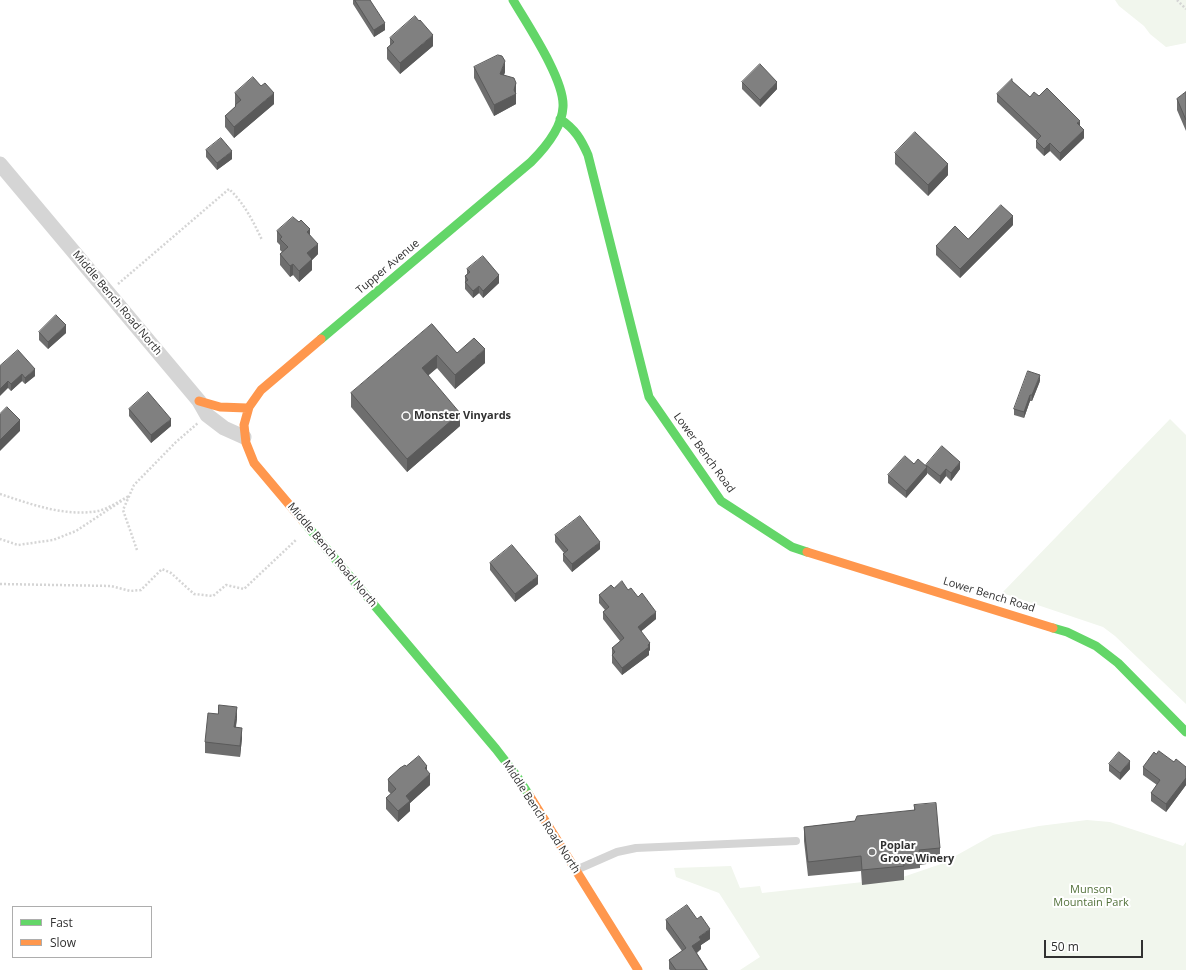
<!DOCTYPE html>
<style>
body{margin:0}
#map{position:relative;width:1186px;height:970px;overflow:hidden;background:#fff;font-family:"Open Sans",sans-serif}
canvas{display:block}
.legend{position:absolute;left:12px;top:906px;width:140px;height:52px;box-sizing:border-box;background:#fff;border:1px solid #adadad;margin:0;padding:5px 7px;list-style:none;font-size:12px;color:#313131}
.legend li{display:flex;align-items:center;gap:8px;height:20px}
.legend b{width:20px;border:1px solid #adadad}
.scale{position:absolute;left:1044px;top:940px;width:99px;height:18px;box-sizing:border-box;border:2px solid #313131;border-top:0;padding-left:5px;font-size:12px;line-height:14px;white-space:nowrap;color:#313131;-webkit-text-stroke:3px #fff;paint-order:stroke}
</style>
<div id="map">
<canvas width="1186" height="970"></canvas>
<ul class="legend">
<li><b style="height:5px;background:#63d668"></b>Fast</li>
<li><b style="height:5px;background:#ff974d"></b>Slow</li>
</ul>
<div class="scale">50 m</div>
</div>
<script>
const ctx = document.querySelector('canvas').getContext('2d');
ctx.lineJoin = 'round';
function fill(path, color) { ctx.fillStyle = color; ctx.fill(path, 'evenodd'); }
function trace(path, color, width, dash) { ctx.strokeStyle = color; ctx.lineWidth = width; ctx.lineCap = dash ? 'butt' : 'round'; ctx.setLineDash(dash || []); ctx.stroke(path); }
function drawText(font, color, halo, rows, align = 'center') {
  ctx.font = font + ' "Open Sans",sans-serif'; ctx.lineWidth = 4; ctx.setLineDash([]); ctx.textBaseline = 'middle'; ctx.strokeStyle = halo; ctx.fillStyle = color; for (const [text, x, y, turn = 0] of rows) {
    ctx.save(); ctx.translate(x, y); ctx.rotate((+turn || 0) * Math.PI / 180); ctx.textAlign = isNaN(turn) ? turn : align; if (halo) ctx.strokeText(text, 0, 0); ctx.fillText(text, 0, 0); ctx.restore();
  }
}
fill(new Path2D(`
 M 1115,0 L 1186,0 L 1186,43 L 1166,47 L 1150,34 L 1144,26 L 1119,6 Z
 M 1170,419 L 1186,435 L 1186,704 L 1115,636 L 1103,627 L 1002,593 Z
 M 1087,820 L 1110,822 L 1183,846 L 1186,842 L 1186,970 L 740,970 L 760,957 L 719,893 L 676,877 L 674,868 L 731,866 L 740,888 L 760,886 L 762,893 L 900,878 L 941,864 L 993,835 L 1039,826 Z`), '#f1f6ed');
trace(new Path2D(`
 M 1177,0 L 1186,9
 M 118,284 L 229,189 C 244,203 253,221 262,240
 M 0,494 C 31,504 64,517 98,511 C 108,509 119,501 129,496 L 76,531 L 53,540 L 18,545 L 0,539
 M 137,550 L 123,510 L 134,485 L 176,442 L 198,423
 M 0,584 L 111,586 L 130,591 L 141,590 L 162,569 L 171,573 L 194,594 L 213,596 L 226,585 L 244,589 L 297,539`), '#d5d5d5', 2.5, [2, 2]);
trace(new Path2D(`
 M 576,870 L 617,852 L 636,848 L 796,841`), '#d5d5d5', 8);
trace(new Path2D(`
 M 0,164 L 199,401 L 207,415 L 224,428 L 244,437`), '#d5d5d5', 15);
trace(new Path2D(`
 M 560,119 C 575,129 581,139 588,155 L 649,397 L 721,501 L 792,547 L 807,552
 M 321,339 L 531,162 C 545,148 562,128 563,107 C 565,80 527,24 513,0
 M 303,521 L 496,749 L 516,775 L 529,795
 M 1053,628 L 1067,632 L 1096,646 L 1118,663 L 1186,732`), '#63d668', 9);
trace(new Path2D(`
 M 199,401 L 220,407 L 247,408
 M 303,521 L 254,463 L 246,443 L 244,425 L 249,407 L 261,390 L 321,339
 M 807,552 L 1053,628
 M 529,795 L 638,970`), '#ff974d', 9);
fill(new Path2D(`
 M 353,0 L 370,0 L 385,30 L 374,37 L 353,4 Z
 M 390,38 L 433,46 L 400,74 L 387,59 L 387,48 L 390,45 Z
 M 474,67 L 505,72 L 504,75 L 516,83 L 516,104 L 494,116 L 474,78 Z
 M 1012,81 L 1030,97 L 1039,96 L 1080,126 L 1084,138 L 1060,161 L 1050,151 L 1044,156 L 1036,148 L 1036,141 L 1037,140 L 997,102 L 997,94 Z
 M 742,82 L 777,89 L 760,107 L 742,89 Z
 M 1186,92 L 1186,131 L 1177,110 L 1177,99 Z
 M 235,93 L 274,104 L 234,138 L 225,127 L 225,116 L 235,107 L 235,105 L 236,104 L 235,104 Z
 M 206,150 L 232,159 L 217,170 L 206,157 Z
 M 895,153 L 948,175 L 928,196 L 895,164 Z
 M 1013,225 L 960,278 L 936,255 L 936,246 L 968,239 Z
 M 277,231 L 310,235 L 318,254 L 312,260 L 312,270 L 299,282 L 293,275 L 290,277 L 280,265 L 280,254 L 282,252 L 280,250 L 280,245 L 277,242 Z
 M 467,269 L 499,283 L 483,298 L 479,293 L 473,298 L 465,289 L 465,276 L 467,274 Z
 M 432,324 L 457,353 L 485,363 L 455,389 L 437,368 L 428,375 L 460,426 L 407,472 L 351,407 L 351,393 Z
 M 39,332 L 66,333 L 48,349 L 39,340 Z
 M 0,366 L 35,376 L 25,384 L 22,381 L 11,391 L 8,388 Z
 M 1040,381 L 1032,401 L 1030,401 L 1024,418 L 1014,415 L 1014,409 Z
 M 129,409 L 171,426 L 151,443 L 129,416 Z
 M 914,464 L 926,466 L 926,465 L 960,469 L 951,481 L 946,476 L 940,484 L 927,473 L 927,474 L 906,498 L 888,483 L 888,475 Z
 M 555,535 L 600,549 L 572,572 L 563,561 L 563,554 L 564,553 L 555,542 Z
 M 490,563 L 538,584 L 515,602 L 490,570 Z
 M 614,588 L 628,590 L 638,597 L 656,619 L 641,631 L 650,650 L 649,651 L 649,655 L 622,675 L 612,663 L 612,648 L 620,641 L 603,619 L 603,612 L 605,610 L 599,603 L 599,595 Z
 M 237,718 L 236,727 L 242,738 L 240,757 L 205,753 L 205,742 Z
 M 1156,754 L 1186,767 L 1186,785 L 1166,812 L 1151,801 L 1151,793 L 1157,785 L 1143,775 L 1143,767 Z
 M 1109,764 L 1130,769 L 1120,780 L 1109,771 Z
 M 406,766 L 427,772 L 430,785 L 410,803 L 410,811 L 398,822 L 386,809 L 386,798 L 391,794 L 388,791 L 388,780 Z
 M 914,805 L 940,848 L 940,862 L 920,865 L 920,868 L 904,870 L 904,880 L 862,885 L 861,871 L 808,876 L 804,841 L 804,827 L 855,821 L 914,810 Z
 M 666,920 L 710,939 L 701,945 L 701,949 L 697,953 L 708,970 L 670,970 L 669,969 L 669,960 L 682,951 L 666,929 Z`), '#6e6e6e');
fill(new Path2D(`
 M 385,23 L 385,30 L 374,37 L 374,30 Z
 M 433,35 L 433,46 L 400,74 L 400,63 Z
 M 505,61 L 505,72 L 500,85 L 500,74 Z
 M 777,82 L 777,89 L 760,107 L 760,100 Z
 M 516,83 L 516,104 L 494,116 L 494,105 L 514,90 Z
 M 274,93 L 274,104 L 234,138 L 234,127 Z
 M 1080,121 L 1080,128 L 1077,123 Z
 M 1084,130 L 1084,138 L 1060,161 L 1060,153 Z
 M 1050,143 L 1050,151 L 1044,156 L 1044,149 Z
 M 232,151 L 232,159 L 217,170 L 217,163 Z
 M 948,164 L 948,175 L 928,196 L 928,185 Z
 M 1013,216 L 1013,225 L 960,278 L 960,269 Z
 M 310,229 L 310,240 L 307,232 Z
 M 318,244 L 318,254 L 312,260 L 312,270 L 299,282 L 299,271 L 307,253 Z
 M 293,264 L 293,275 L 290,277 L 290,266 Z
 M 499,275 L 499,283 L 483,298 L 483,291 Z
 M 479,286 L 479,293 L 473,298 L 473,291 Z
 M 66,325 L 66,333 L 48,349 L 48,342 Z
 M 485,349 L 485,363 L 455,389 L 455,375 Z
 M 437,355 L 437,368 L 422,381 L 422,368 Z
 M 35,369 L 35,376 L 25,384 L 25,378 Z
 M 22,374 L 22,381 L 11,391 L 11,384 Z
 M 1040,375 L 1040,381 L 1032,401 L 1032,395 Z
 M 8,381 L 8,388 L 0,396 L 0,389 Z
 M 1030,395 L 1030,401 L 1024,418 L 1024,412 Z
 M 460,413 L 460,426 L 407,472 L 407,459 Z
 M 171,419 L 171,426 L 151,443 L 151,435 Z
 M 20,420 L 20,431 L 0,451 L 0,440 Z
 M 960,462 L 960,469 L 951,481 L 951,473 Z
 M 927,467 L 927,474 L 906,498 L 906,491 Z
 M 946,469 L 946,476 L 940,484 L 940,476 Z
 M 600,542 L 600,549 L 572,572 L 572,564 Z
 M 538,576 L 538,584 L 515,602 L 515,594 Z
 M 656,612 L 656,619 L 638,634 L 638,627 Z
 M 650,643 L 650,650 L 649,651 L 649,655 L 622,675 L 622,668 Z
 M 237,707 L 237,718 L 234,738 L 234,727 Z
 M 242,728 L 242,738 L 240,757 L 240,746 Z
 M 1130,761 L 1130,769 L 1120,780 L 1120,773 Z
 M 427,766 L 427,777 L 430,774 L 430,785 L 410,803 L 410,811 L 398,822 L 398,811 L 406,796 L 425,768 Z
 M 1186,778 L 1186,785 L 1166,812 L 1166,804 Z
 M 710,929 L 710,939 L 701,945 L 701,949 L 692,956 L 692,946 L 699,937 Z`), '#5a5a5a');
const building = new Path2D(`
 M 355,0 L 370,0 L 385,23 L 374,30 Z
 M 415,16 L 419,21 L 420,20 L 433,35 L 400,63 L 387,48 L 394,42 L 390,38 Z
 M 498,55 L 502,56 L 505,61 L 500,74 L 514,78 L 516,83 L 514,90 L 516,94 L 494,105 L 474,67 Z
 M 760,64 L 777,82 L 760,100 L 742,82 Z
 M 253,77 L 261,86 L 265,83 L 274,93 L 234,127 L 225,116 L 236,106 L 235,105 L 241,100 L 235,93 Z
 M 1012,79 L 1012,81 L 1030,97 L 1034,92 L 1039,96 L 1047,88 L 1080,121 L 1077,123 L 1084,130 L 1060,153 L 1050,143 L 1044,149 L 1036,141 L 1041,136 L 997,94 Z
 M 1186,92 L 1186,120 L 1177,99 Z
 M 915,132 L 948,164 L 928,185 L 895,153 Z
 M 221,138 L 232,151 L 217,163 L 206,150 Z
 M 1001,205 L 1013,216 L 960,269 L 936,246 L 955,226 L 968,239 Z
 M 293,217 L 299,222 L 301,220 L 310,229 L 307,232 L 318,244 L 307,253 L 312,259 L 299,271 L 293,264 L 290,266 L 280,254 L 288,247 L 280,239 L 282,237 L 277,231 Z
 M 483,256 L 499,275 L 483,291 L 479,286 L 473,291 L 465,282 L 468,280 L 465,276 L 470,272 L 467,269 Z
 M 56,315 L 66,325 L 48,342 L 39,332 Z
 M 432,324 L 457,353 L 474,338 L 485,349 L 455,375 L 437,355 L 422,368 L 460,413 L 407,459 L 351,393 Z
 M 18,350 L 35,369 L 25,378 L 22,374 L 11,384 L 8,381 L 0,389 L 0,366 Z
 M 1028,371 L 1040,375 L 1032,395 L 1030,395 L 1024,412 L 1014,409 Z
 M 148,392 L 171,419 L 151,435 L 129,409 Z
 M 7,407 L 20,420 L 0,440 L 0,414 Z
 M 942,446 L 960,462 L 951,473 L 946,469 L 940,476 L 926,465 Z
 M 905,456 L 914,464 L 918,459 L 927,467 L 906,491 L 888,475 Z
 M 580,516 L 600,542 L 572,564 L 563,554 L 568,550 L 555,535 Z
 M 512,545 L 538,576 L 515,594 L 490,563 Z
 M 622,581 L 628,590 L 631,588 L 638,597 L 642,593 L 656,612 L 638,627 L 650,643 L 648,645 L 649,647 L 622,668 L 612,655 L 615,652 L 612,648 L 624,638 L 603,612 L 609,607 L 599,595 L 611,585 L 614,588 Z
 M 219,705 L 237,707 L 234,727 L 242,728 L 240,746 L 205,742 L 208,713 L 218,714 Z
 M 1159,751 L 1174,762 L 1176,759 L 1186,767 L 1186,778 L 1166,804 L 1151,793 L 1160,780 L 1143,767 L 1154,752 L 1156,754 Z
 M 1119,752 L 1130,761 L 1120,773 L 1109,764 Z
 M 419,756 L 427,766 L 425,768 L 430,774 L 406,796 L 410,801 L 398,811 L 386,798 L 396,789 L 388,780 L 389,778 L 400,768 L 405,765 L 406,766 Z
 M 936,803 L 940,848 L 919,850 L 920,854 L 903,856 L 904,866 L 862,870 L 861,856 L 808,862 L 804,827 L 855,821 L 857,816 L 915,810 L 914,805 Z
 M 687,905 L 697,919 L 701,916 L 710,929 L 699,937 L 701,940 L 692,946 L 707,970 L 676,970 L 669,960 L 686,948 L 666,920 Z`);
fill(building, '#808080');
trace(building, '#5a5a5a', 1);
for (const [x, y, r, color] of [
 [406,416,4,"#797979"],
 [872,852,4,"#797979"]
]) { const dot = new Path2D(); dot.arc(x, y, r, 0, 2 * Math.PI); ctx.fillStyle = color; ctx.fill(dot); trace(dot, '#fff', 1.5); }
drawText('11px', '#313131', '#fff', [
 ["Tupper Avenue",388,267,-40],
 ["Middle Bench Road North",117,303,50],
 ["Lower Bench Road",704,453,54],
 ["Middle Bench Road North",332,555,50],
 ["Lower Bench Road",989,595,17],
 ["Middle Bench Road North",541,817,57]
]);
drawText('bold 11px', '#313131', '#fff', [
 ["Monster Vinyards",414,416],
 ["Poplar",880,846],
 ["Grove Winery",880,859]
], 'left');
drawText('11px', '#52713a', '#fff', [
 ["Munson",1091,890],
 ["Mountain Park",1091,903]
]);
</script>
